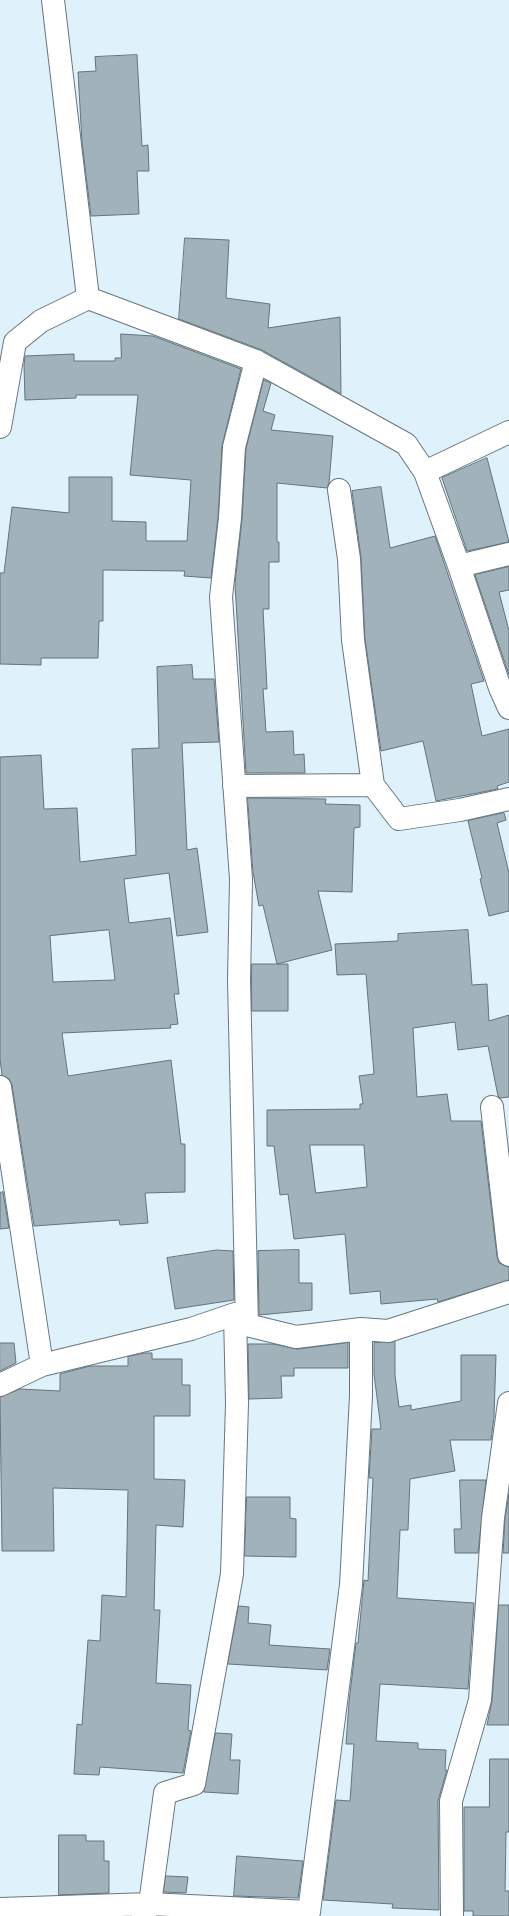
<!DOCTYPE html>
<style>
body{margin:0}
canvas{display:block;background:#dff1fa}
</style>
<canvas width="509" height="1916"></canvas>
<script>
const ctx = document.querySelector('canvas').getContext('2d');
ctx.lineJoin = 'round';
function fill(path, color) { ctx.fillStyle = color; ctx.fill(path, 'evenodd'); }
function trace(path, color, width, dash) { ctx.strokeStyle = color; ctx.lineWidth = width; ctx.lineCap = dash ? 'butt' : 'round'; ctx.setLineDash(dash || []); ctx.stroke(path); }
const building = new Path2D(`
 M 137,55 L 142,146 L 148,145 L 149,171 L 137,171 L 139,214 L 91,216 L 82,142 L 78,72 L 96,71 L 95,57 Z
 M 185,238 L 229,240 L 226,298 L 270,304 L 268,328 L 340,317 L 341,394 L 262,350 L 179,319 Z
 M 121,334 L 153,336 L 241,369 L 222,446 L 218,517 L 211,578 L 184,576 L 185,571 L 103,570 L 103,621 L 99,621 L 98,658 L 41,658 L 41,665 L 0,664 L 0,573 L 4,573 L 12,507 L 69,513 L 69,477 L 112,477 L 112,521 L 146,522 L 146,541 L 187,541 L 191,480 L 130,475 L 138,395 L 76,395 L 76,398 L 25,400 L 24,365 L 25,356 L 74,354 L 74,361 L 115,361 L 115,358 L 121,358 Z
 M 264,380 L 271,383 L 263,411 L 275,415 L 271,430 L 333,436 L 329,483 L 327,488 L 277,483 L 277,542 L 279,542 L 279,562 L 269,562 L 269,609 L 263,609 L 267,689 L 263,689 L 266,732 L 293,731 L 294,755 L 304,754 L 305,773 L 246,773 L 235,584 L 242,519 L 246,449 Z
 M 487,458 L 509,542 L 467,551 L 442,478 Z
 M 381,487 L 390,548 L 435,536 L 484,681 L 471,684 L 482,736 L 509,729 L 509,782 L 497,786 L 498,789 L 436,801 L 423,741 L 381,751 L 365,639 L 361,558 L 352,491 Z
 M 509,567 L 509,590 L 499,592 L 509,631 L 509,675 L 475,575 Z
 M 192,665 L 193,679 L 214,679 L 219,742 L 182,743 L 187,850 L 197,848 L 208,932 L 177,936 L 169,873 L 124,879 L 129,923 L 170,918 L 179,994 L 174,994 L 178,1024 L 170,1025 L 171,1028 L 62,1033 L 68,1076 L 171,1060 L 181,1144 L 185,1144 L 185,1192 L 145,1193 L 148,1223 L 120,1225 L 119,1220 L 34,1226 L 12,1085 L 9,1079 L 2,1075 L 0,1059 L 0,757 L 41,755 L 44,809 L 77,808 L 80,862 L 136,855 L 132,749 L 159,748 L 157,667 ZM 109,930 L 115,980 L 53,982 L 50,936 Z
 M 248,798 L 326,799 L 325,804 L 360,805 L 360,827 L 354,828 L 352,892 L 318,891 L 332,950 L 277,964 L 263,905 L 259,906 L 253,872 Z
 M 504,813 L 506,820 L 497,823 L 509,873 L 509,911 L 489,916 L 480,879 L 482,878 L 468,821 Z
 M 468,930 L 472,985 L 487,984 L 489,1021 L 509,1015 L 509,1097 L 500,1098 L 498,1096 L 488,1046 L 458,1050 L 455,1022 L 413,1028 L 417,1097 L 447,1094 L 451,1121 L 481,1121 L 497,1256 L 499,1263 L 509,1267 L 509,1280 L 438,1302 L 437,1299 L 381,1304 L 380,1291 L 350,1294 L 345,1234 L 294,1239 L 288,1194 L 280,1195 L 274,1146 L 267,1146 L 267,1110 L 360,1109 L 360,1104 L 363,1104 L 359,1076 L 374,1074 L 366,974 L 337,975 L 335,944 L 398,941 L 398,934 ZM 310,1145 L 364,1145 L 367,1187 L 316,1193 Z
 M 252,964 L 288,964 L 288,1011 L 252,1011 Z
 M 3,1192 L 9,1228 L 0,1229 L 0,1193 Z
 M 217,1250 L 233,1251 L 234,1300 L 175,1309 L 167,1258 Z
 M 299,1250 L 299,1283 L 312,1283 L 312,1310 L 259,1315 L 258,1251 Z
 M 395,1342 L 395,1375 L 399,1407 L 411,1405 L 411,1410 L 461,1401 L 461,1355 L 496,1355 L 494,1417 L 491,1440 L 450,1440 L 455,1471 L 410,1479 L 408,1530 L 400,1530 L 397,1598 L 474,1603 L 468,1689 L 380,1684 L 376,1741 L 418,1743 L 418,1749 L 446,1750 L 445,1770 L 447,1770 L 438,1801 L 439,1910 L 392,1908 L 393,1904 L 323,1900 L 336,1800 L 350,1801 L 354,1744 L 346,1744 L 349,1702 L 356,1643 L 358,1643 L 364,1580 L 368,1581 L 373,1478 L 369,1478 L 372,1429 L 381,1429 L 374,1374 L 374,1343 Z
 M 0,1343 L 14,1343 L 16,1363 L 0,1371 Z
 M 348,1343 L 348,1368 L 294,1368 L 294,1376 L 281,1376 L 282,1398 L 249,1399 L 248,1344 L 273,1344 L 297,1349 Z
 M 145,1353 L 152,1353 L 152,1359 L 182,1359 L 182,1385 L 190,1385 L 190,1416 L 154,1416 L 154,1479 L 185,1480 L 183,1527 L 156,1525 L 154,1610 L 160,1610 L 156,1683 L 191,1685 L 188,1730 L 191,1731 L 183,1773 L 100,1767 L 99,1775 L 74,1774 L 77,1724 L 82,1725 L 88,1640 L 100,1641 L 102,1595 L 126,1597 L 128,1490 L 53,1488 L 54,1551 L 2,1551 L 0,1397 L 20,1389 L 60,1391 L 60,1374 L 90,1366 L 128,1366 L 128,1357 Z
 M 460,1480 L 486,1480 L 478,1553 L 455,1553 L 454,1529 L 461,1529 Z
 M 509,1494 L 509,1553 L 503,1553 L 505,1519 Z
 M 247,1497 L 290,1497 L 290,1518 L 296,1519 L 296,1557 L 245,1556 Z
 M 499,1605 L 509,1605 L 509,1725 L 487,1725 L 492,1701 Z
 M 239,1606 L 249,1607 L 248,1623 L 271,1625 L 269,1645 L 330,1649 L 327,1670 L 228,1664 Z
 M 216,1733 L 232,1734 L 230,1760 L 240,1760 L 238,1794 L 204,1792 Z
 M 490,1759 L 509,1759 L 509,1832 L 506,1832 L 505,1891 L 509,1891 L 509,1916 L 473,1916 L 473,1911 L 464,1911 L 464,1807 L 489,1807 Z
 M 59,1835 L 86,1835 L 86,1841 L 104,1841 L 104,1861 L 109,1861 L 109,1893 L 59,1895 Z
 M 237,1856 L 303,1861 L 298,1898 L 234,1896 Z
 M 166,1876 L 188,1877 L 186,1893 L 164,1892 Z`);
fill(building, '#a1b2ba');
trace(building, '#64747c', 1);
const minor = new Path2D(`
 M 53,0 L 88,298
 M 0,427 L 15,342 L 41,321 L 88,298 L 256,361 L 406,444 L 425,472 L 459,566 L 500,688 L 509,708
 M 425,472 L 509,432
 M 339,490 L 349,559 L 353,640 L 373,785 L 399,819 L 460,810 L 509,799
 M 459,566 L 509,554
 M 234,786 L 373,785
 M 0,1087 L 42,1365
 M 492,1107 L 509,1255
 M 247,1325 L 239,981 L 241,879 L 221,597 L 230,518 L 234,447 L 256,361
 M 0,1385 L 42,1365 L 191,1329 L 235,1314 L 247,1325 L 296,1337 L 361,1329 L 388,1331 L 509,1292
 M 0,1909 L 150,1904 L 309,1912 L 351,1585 L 361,1396 L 361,1329
 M 143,1916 L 150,1904 L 165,1793 L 194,1784 L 232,1574 L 237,1403 L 235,1314
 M 452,1916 L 451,1801 L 480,1700 L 493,1518 L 509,1403`);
trace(minor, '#67777f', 24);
trace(minor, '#fff', 22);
</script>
